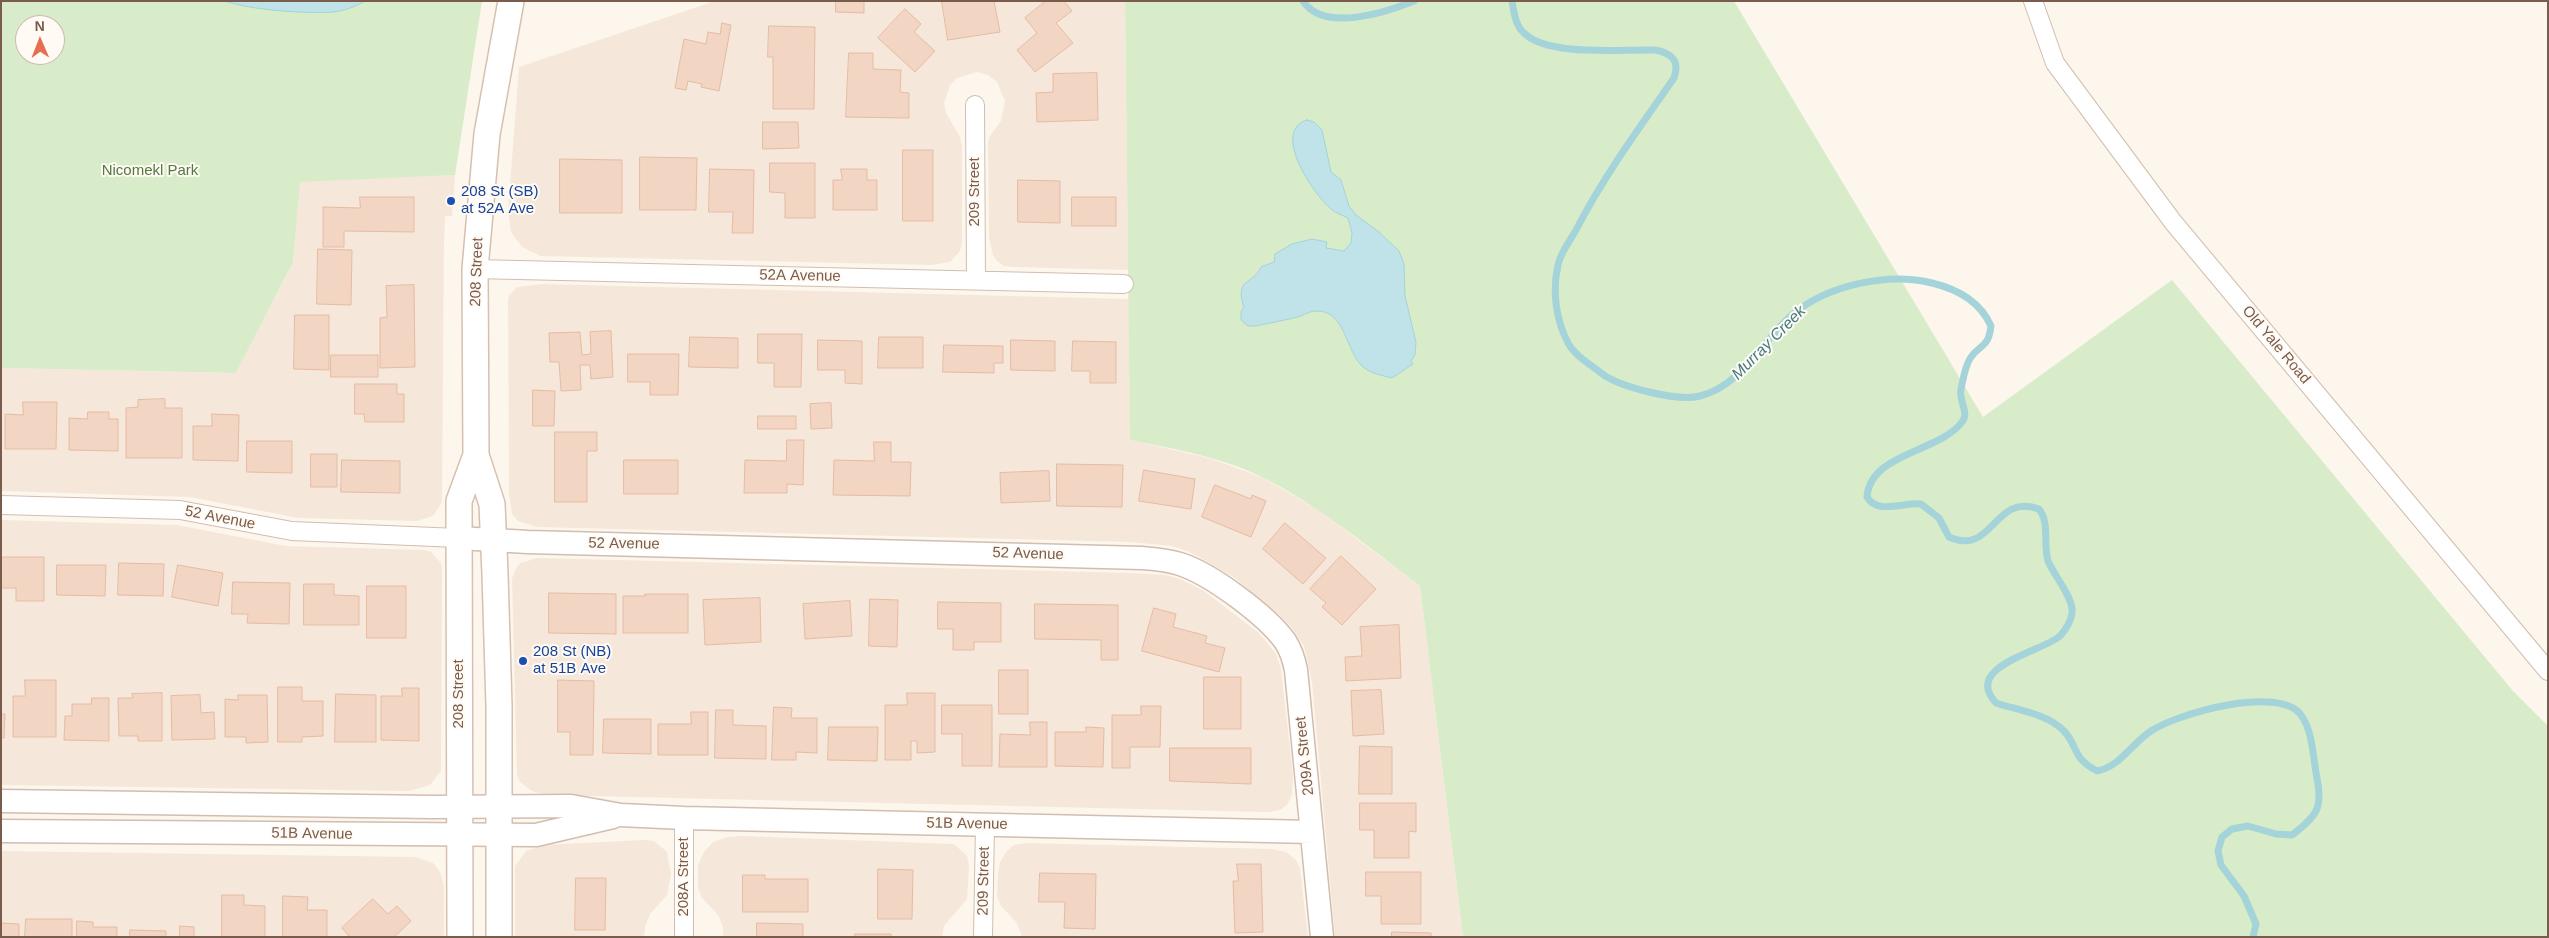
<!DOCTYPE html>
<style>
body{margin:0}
#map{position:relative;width:2549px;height:938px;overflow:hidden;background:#fdf6ec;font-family:Helvetica,sans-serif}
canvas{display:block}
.frame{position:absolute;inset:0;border:2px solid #7a5c4d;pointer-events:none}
.north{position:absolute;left:15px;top:15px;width:50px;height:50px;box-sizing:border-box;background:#fffaf3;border:1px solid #cabbb1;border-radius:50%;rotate:359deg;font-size:14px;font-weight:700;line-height:20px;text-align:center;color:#7a5c4d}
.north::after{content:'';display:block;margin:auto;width:18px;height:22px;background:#e76f51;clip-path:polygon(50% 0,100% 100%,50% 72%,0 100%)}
</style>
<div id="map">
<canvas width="2549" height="938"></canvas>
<div class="frame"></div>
<div class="north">N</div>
</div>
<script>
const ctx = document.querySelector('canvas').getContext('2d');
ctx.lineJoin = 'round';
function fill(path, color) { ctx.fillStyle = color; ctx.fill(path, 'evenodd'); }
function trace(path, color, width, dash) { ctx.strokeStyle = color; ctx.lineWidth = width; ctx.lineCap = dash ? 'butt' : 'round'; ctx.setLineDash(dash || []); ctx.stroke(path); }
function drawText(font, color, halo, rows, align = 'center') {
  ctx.font = font + ' Helvetica,sans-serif'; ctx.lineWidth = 4; ctx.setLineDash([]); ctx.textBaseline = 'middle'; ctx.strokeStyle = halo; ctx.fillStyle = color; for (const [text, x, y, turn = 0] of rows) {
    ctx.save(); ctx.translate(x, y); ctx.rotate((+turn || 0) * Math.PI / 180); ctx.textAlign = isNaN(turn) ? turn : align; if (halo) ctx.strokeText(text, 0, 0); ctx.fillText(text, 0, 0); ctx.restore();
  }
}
fill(new Path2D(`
 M 715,1 L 1125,1 L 1128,270 L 1014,267 L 1004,266 L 997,261 L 993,255 L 989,238 L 988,142 L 990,136 L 1001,121 L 1005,101 L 997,82 L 988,75 L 977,72 L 957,78 L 950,85 L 944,103 L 946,113 L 960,137 L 962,147 L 962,242 L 960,251 L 950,262 L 931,265 L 541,256 L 522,247 L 511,232 L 508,211 L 519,67 Z
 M 455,175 L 452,216 L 445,216 L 444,240 L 442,496 L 441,504 L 433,516 L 417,521 L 299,518 L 189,497 L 1,491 L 1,368 L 236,373 L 293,262 L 299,181 Z
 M 541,284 L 1129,299 L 1130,440 L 1209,458 L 1264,478 L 1321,512 L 1420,586 L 1463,937 L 1335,937 L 1312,682 L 1304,646 L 1292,628 L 1278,614 L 1235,578 L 1190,552 L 1172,546 L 1129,542 L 537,527 L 518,521 L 512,514 L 509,495 L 508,302 L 509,296 L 517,287 Z
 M 1,520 L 177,525 L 286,546 L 424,550 L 431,552 L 441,563 L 442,571 L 441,771 L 430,785 L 409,791 L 1,785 Z
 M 538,558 L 1135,573 L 1166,575 L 1180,579 L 1204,591 L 1259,633 L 1276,654 L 1281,669 L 1293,776 L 1292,795 L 1287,805 L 1280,810 L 1268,812 L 547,795 L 532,791 L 520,782 L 517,775 L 512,579 L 515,570 L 520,563 Z
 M 741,836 L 954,844 L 967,856 L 969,866 L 967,899 L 944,926 L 942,937 L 723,937 L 723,927 L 718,915 L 702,898 L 698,888 L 698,865 L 704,852 L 713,842 L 728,837 Z
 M 645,840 L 654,841 L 667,852 L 671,874 L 667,895 L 650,914 L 645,927 L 644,937 L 515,937 L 515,866 L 526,851 L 543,845 Z
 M 1027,843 L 1272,849 L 1286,852 L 1296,860 L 1300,868 L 1308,937 L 1022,937 L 1017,923 L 1001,906 L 997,896 L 998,874 L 1000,862 L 1006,852 L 1014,845 Z
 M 1,851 L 415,857 L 433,863 L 440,872 L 444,886 L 444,937 L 1,937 Z`), '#f5e8da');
fill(new Path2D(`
 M 1,1 L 482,1 L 455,175 L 300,182 L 293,262 L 236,373 L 1,368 ZM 25,25 L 55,25 L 55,55 L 25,55 Z
 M 1125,1 L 1734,1 L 1983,417 L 2172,280 L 2513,691 L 2548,726 L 2548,937 L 1463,937 L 1420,586 C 1370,548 1321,508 1266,479 C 1225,458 1175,449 1130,440 Z`), '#d8ecc9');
const water = new Path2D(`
 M 225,1 L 365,1 C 354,7 345,11 332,12 C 307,14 249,10 225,1 Z
 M 1307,120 L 1314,122 L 1322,130 L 1331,172 L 1341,180 L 1349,206 L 1356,215 L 1379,232 L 1399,251 L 1404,264 L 1405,296 L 1416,342 L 1415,355 L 1411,361 L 1413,364 L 1392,378 C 1381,375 1372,374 1363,367 C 1345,351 1346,310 1316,311 C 1310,311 1306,314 1301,316 C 1287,320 1270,323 1255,326 L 1248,326 L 1241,320 L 1241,312 L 1244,307 C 1234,278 1253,285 1261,267 L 1274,262 L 1275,254 L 1292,244 L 1312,239 L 1327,242 L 1326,248 L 1344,251 L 1351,243 L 1352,233 L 1348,218 C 1342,215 1335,213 1331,209 C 1314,195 1270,131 1307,120 Z`);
fill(water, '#bfe3e8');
trace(water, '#a5d3da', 1);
trace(new Path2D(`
 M 1303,1 C 1324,33 1387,12 1414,1
 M 1512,1 C 1514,12 1515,25 1524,33 C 1548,57 1622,49 1655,50 C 1672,53 1680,61 1674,78 C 1639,128 1604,176 1576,230 C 1570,241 1560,253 1558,265 C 1552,291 1556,320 1568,343 C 1575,356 1590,364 1601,373 C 1619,387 1678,402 1700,396 C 1742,385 1761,342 1792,315 C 1827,285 1888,272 1932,283 C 1957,289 1980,301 1991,326 C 1988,349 1981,343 1971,357 C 1965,365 1963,380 1961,389 C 1958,401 1970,412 1962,422 C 1940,452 1870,453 1867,497 C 1877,515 1904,502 1921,504 L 1939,518 L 1949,537 C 1993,557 1994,492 2039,509 C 2050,523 2043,544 2048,561 C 2054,575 2071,595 2072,609 C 2073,618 2066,630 2060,636 C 2042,652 1962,666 1996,703 C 2017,710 2048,714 2064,731 C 2078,746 2072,758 2097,771 C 2121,766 2131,744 2151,731 C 2178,713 2279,685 2301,715 C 2313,731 2313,759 2317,778 C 2323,808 2317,816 2292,835 L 2276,834 L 2248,826 L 2232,829 L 2222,837 L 2218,851 L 2221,865 L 2244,896 L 2256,924 L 2253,937`), '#a5d3da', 7);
const building = new Path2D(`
 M 836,1 L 864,1 L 864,13 L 836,12 Z
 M 942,1 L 994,1 L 1000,32 L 948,40 Z
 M 1046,1 L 1064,1 L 1072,11 L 1056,23 L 1073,43 L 1035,72 L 1017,50 L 1037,33 L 1025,18 Z
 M 905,9 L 921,24 L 914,32 L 935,51 L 915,72 L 878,38 Z
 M 722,23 L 731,25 L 719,91 L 701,87 L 702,84 L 688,81 L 686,90 L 675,88 L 684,39 L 706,44 L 708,32 L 720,34 Z
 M 769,26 L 815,27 L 814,109 L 773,109 L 773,57 L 768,57 Z
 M 849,53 L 873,53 L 873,69 L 901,70 L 900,92 L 909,93 L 909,118 L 846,117 Z
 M 1097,73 L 1098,120 L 1037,122 L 1036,93 L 1053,92 L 1053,74 Z
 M 763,122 L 798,122 L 799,148 L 763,149 Z
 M 903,150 L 933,150 L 933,221 L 903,221 Z
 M 640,157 L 697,158 L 696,210 L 640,210 Z
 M 560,159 L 622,160 L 622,213 L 560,213 Z
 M 770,163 L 815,163 L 815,218 L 785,218 L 785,193 L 770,192 Z
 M 710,169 L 754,170 L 753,233 L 732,233 L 733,212 L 709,212 Z
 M 841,169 L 867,169 L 867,180 L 877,180 L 877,210 L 833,210 L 833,180 L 842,180 Z
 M 1018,180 L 1060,181 L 1060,223 L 1018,222 Z
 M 360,197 L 414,197 L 414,232 L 344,231 L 344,247 L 323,247 L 323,207 L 360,208 Z
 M 1072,197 L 1116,197 L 1116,226 L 1072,226 Z
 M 318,249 L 352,250 L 351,305 L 317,304 Z
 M 414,285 L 415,367 L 380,368 L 380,318 L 387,317 L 386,286 Z
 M 295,315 L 329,315 L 329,370 L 294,369 Z
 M 611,331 L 613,377 L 591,379 L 590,365 L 580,365 L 581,390 L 561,391 L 559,362 L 550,362 L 549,333 L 580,332 L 582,355 L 591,354 L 590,332 Z
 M 758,334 L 802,334 L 801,387 L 774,387 L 774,363 L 758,363 Z
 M 690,337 L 738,338 L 738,368 L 689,367 Z
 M 879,337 L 923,337 L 923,368 L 878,368 Z
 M 818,340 L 862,341 L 862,384 L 845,383 L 845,370 L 818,370 Z
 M 1011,340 L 1055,341 L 1055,371 L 1011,370 Z
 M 1073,341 L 1116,342 L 1116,383 L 1090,383 L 1090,371 L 1072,371 Z
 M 944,345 L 1003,346 L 1003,363 L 994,363 L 994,373 L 943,372 Z
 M 628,354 L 679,354 L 678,395 L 650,395 L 650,382 L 628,382 Z
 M 331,355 L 378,355 L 378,377 L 331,377 Z
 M 355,384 L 397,384 L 397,394 L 404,394 L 404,422 L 365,422 L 364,414 L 355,414 Z
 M 533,390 L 555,391 L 554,426 L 533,426 Z
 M 165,399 L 165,408 L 182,408 L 182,458 L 126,458 L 126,408 L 138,407 L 138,400 Z
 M 23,402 L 57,402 L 56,449 L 5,449 L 5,414 L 23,415 Z
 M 831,403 L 832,428 L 811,429 L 810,404 Z
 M 88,412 L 109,412 L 109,419 L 118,419 L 118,451 L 69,450 L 69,418 L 87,419 Z
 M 212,414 L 239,415 L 238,461 L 193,460 L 193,426 L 212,426 Z
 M 758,416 L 796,416 L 796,429 L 758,429 Z
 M 555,432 L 597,432 L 597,451 L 587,451 L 587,502 L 555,502 Z
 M 787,440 L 804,440 L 803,485 L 787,484 L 787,493 L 744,493 L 745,460 L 786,461 Z
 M 247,441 L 292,441 L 292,473 L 247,472 Z
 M 874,442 L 891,442 L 891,462 L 911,462 L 910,496 L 833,495 L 834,460 L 874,461 Z
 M 311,454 L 337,454 L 337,487 L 311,487 Z
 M 342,460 L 400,461 L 400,493 L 341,492 Z
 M 624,460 L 678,460 L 678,494 L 624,494 Z
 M 1057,464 L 1123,465 L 1122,507 L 1057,506 Z
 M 1144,470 L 1195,479 L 1191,509 L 1139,501 Z
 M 1049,471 L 1050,501 L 1001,503 L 1000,473 Z
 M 1215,485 L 1251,499 L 1252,495 L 1266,501 L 1251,537 L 1202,517 Z
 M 1285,523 L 1326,558 L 1303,584 L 1263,549 Z
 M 1341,556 L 1376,589 L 1342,625 L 1322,607 L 1326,603 L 1310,589 Z
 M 1,557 L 44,557 L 44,601 L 16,601 L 16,588 L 1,588 Z
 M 119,563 L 164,564 L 163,596 L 118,595 Z
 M 57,565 L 106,565 L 105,596 L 57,595 Z
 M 178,565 L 223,573 L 218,606 L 172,597 Z
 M 233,582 L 290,583 L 289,624 L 247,623 L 248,614 L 232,614 Z
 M 304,584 L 334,584 L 334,595 L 359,596 L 359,625 L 304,625 Z
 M 367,586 L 406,586 L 406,638 L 367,638 Z
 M 549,593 L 616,594 L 616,634 L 549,633 Z
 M 645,594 L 688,594 L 688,633 L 623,633 L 623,596 L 645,596 Z
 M 760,598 L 761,642 L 705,645 L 703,600 Z
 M 870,599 L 898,600 L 897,647 L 869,646 Z
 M 850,601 L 852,636 L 805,639 L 803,604 Z
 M 938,602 L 1001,603 L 1001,642 L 974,642 L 974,650 L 953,650 L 953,629 L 938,629 Z
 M 1035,604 L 1118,605 L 1118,660 L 1101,660 L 1101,640 L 1035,639 Z
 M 1154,608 L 1176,614 L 1173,627 L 1207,636 L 1205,643 L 1225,648 L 1219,672 L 1142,651 Z
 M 1399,625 L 1401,678 L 1346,681 L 1345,657 L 1362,656 L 1360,627 Z
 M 999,670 L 1028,670 L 1028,714 L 999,714 Z
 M 1204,677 L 1241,677 L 1241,729 L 1204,729 Z
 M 25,680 L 56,680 L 56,737 L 13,737 L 13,696 L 25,696 Z
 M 558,680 L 594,681 L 593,755 L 570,755 L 570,732 L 558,732 Z
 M 278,687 L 302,687 L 302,701 L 323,701 L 323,736 L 302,737 L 302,742 L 278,742 Z
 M 402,688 L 419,688 L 419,741 L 381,740 L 381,696 L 402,696 Z
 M 1381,690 L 1384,734 L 1353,736 L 1351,691 Z
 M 162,693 L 162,741 L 138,741 L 138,736 L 119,736 L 118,698 L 133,698 L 132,694 Z
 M 907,693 L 935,693 L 935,752 L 917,753 L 917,741 L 911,741 L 911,760 L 885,760 L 885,705 L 907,705 Z
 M 336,694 L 376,695 L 376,742 L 335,742 Z
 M 200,695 L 201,713 L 214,712 L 215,739 L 172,740 L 171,696 Z
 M 238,695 L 267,695 L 268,742 L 246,743 L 246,737 L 225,737 L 225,699 L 238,700 Z
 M 92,698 L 109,698 L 109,741 L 64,740 L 65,716 L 72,716 L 72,704 L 91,704 Z
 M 942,705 L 992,705 L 992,766 L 962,766 L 962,734 L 942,734 Z
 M 1141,706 L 1161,706 L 1160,747 L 1130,747 L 1130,768 L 1112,768 L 1112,715 L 1141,715 Z
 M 774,707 L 792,708 L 791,718 L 817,718 L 817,753 L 796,752 L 796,760 L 772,760 Z
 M 716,710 L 733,710 L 733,725 L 766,726 L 766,759 L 715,758 Z
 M 691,712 L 708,712 L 708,755 L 658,755 L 658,724 L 691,724 Z
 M 1,714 L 5,714 L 4,738 L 1,738 Z
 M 604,719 L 651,719 L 651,754 L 603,753 Z
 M 1030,722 L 1047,722 L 1047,767 L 999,767 L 1000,734 L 1030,735 Z
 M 829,727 L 878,727 L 877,761 L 828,760 Z
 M 1086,727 L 1104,728 L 1103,767 L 1055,766 L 1055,732 L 1086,732 Z
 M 1360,746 L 1392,747 L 1392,794 L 1359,794 Z
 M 1170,748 L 1251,748 L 1251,784 L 1170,781 Z
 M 1360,803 L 1416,803 L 1416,832 L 1409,831 L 1409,858 L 1374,858 L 1374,830 L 1360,830 Z
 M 1237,864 L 1261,864 L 1263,932 L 1235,933 L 1233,881 L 1238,881 Z
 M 878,869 L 913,870 L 912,919 L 878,919 Z
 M 1366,872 L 1421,872 L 1421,924 L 1381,924 L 1381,896 L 1366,896 Z
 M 1040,873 L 1096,874 L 1095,929 L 1064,928 L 1065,902 L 1039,902 Z
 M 743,875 L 765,875 L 765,879 L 808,879 L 808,912 L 743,912 Z
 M 576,878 L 606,878 L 605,930 L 575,930 Z
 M 222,895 L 244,895 L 244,905 L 265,906 L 265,937 L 222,937 Z
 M 283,896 L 308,897 L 307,910 L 327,910 L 327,937 L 283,937 Z
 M 373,899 L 388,914 L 397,906 L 411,921 L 394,937 L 350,937 L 342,928 Z
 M 26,919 L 72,919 L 72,937 L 25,937 Z
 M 77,921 L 93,922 L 93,927 L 117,927 L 117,937 L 77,937 Z
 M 1,923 L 19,924 L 19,937 L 1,937 Z
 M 757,923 L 803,924 L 803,937 L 757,937 Z
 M 180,926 L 194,927 L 194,937 L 180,937 Z
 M 130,930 L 166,931 L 166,937 L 130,937 Z
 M 1392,932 L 1431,933 L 1431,937 L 1392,937 Z
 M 855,934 L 891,934 L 891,937 L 855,937 Z`);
fill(building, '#f3d5c3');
trace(building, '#e6bba3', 1);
const minor = new Path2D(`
 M 2033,1 L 2055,63 L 2173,222 L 2548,671
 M 975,105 L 976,280
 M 475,269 L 1124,284
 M 1,505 L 180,510 L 292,531 L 458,538
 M 684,936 L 684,818
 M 983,937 L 985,825`);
const tertiary = new Path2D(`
 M 458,538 L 528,542 L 1142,558 C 1154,559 1168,560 1180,564 C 1211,574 1266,615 1285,641 C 1291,650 1294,660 1296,670 L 1322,937
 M 1,801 L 433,807 L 571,806 L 621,815 L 684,818 L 1312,832
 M 1,831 L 536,835 L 613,817`);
const secondary = new Path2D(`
 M 460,937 L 459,501 L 476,455
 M 499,937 L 499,706 L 495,574 L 492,504 L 476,455 L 475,269 L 487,134 L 511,1`);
trace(minor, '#d1beb0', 20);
trace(tertiary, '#d1beb0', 25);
trace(secondary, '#d6c0b0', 28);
trace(minor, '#fff', 18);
trace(tertiary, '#fff', 22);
trace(secondary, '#fff', 25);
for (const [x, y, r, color] of [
 [451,201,5,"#1a4fb4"],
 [523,661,5,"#1a4fb4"]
]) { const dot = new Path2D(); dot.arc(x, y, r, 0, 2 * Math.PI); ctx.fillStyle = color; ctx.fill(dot); trace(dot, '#fffaf3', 2); }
drawText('15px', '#537a41', '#fffaf3', [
 ["Nicomekl Park",150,171]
]);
drawText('15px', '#164399', '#fffaf3', [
 ["208 St (SB)",461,192],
 ["at 52A Ave",461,209],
 ["208 St (NB)",533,652],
 ["at 51B Ave",533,669]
], 'left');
drawText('15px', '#7a5c4d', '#fffaf3', [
 ["209 Street",975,192,-90],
 ["208 Street",477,272,-88],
 ["52A Avenue",800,276,1],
 ["Old Yale Road",2276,345,50],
 ["52 Avenue",220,518,11],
 ["52 Avenue",624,544,1],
 ["52 Avenue",1028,554,2],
 ["208 Street",459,694,-90],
 ["209A Street",1305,756,-96],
 ["51B Avenue",967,824,1],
 ["51B Avenue",312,834,1],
 ["208A Street",684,877,-90],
 ["209 Street",984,881,-89]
]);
drawText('italic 16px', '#437c86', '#fffaf3', [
 ["Murray Creek",1769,343,-45]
]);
</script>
